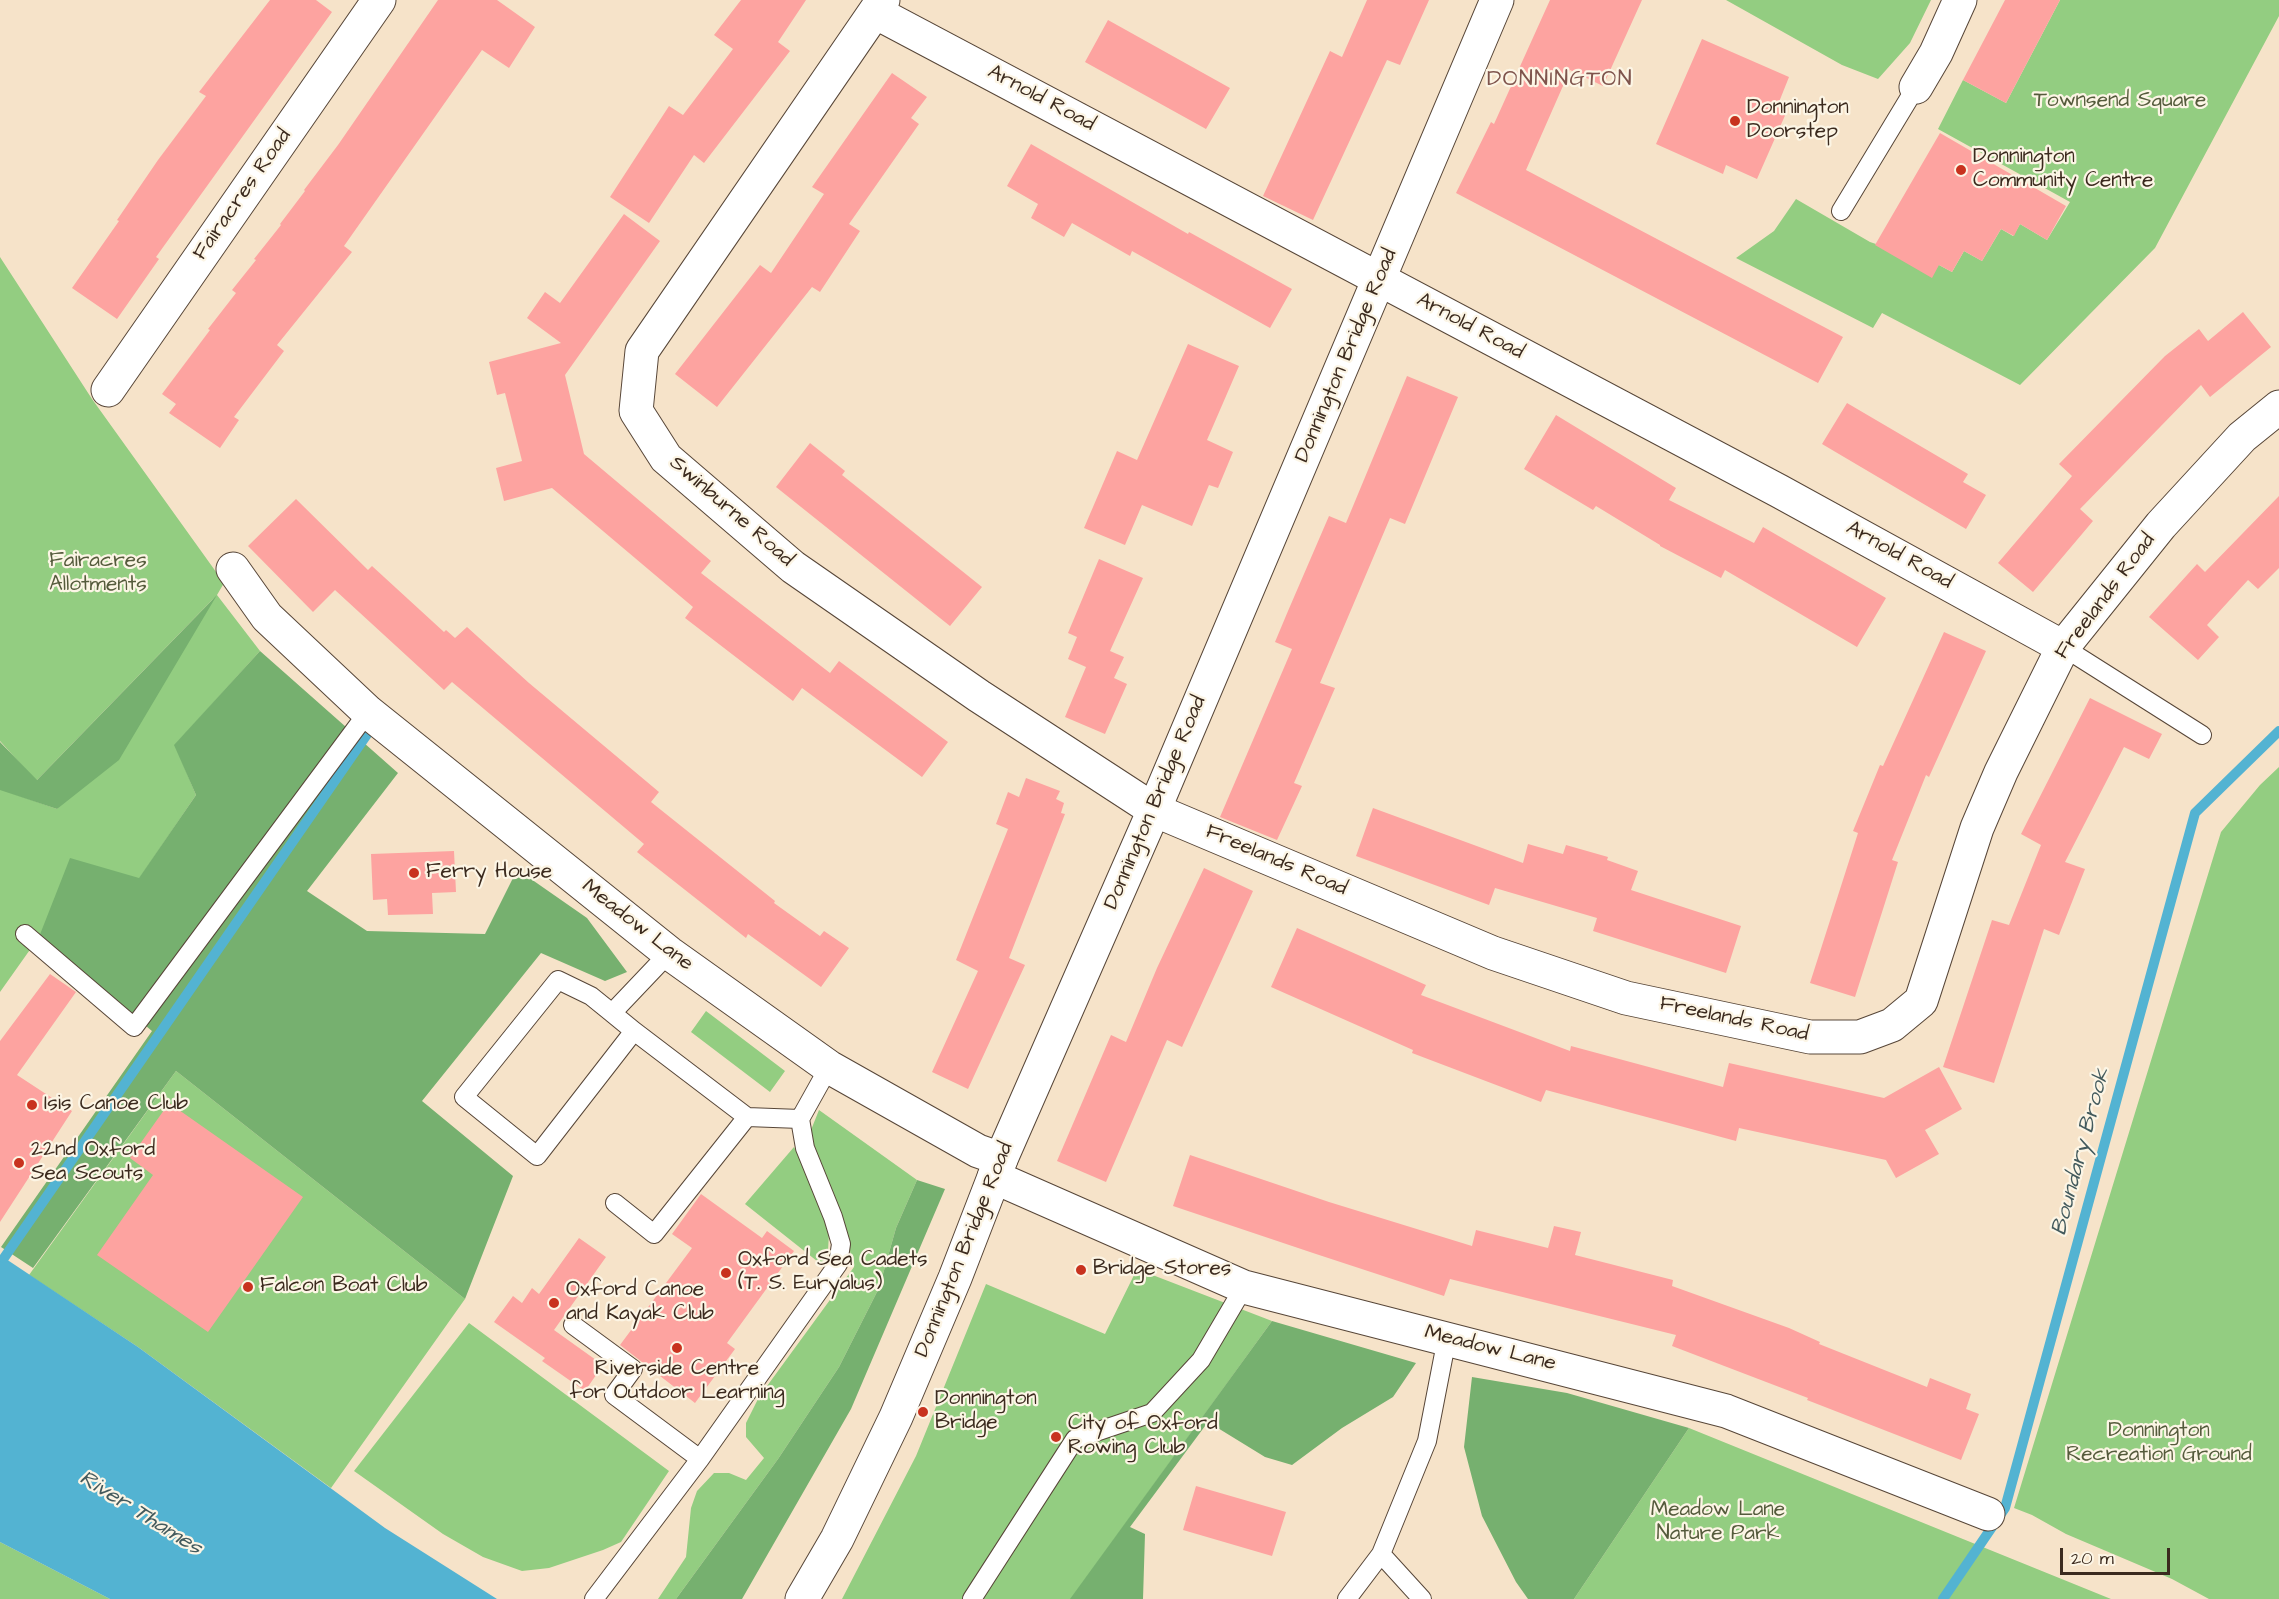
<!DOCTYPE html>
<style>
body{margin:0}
#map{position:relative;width:2279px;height:1599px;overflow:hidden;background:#f6e3c9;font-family:"Architects Daughter",sans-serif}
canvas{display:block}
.scale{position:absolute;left:2060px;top:1548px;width:110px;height:27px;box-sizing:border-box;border:3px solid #3b2a1e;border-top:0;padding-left:8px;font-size:18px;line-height:21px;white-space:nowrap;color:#3b2a1e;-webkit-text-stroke:4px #fcf5e5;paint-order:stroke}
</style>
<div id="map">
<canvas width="2279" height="1599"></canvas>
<div class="scale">20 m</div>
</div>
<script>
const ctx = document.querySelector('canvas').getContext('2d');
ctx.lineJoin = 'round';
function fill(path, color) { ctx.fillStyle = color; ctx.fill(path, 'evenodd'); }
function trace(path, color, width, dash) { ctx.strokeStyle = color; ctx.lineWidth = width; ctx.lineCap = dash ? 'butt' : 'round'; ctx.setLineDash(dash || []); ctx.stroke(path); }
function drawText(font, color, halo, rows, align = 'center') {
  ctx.font = font + ' "Architects Daughter",sans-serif'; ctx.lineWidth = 4.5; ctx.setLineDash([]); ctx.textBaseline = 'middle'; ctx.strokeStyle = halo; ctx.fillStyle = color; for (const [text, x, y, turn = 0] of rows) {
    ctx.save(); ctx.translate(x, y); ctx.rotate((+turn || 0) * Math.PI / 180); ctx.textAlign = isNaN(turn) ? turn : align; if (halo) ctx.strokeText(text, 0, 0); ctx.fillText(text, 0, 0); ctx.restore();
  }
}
fill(new Path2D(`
 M 1726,0 L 1931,0 L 1910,43 L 1878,79 L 1842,65 Z
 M 2060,0 L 2279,0 L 2279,16 L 2155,248 L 2020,385 L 1882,313 L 1873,328 L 1736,258 L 1774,231 L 1796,199 L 1870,242 L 1939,265 L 1952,272 L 1964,251 L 1982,261 L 2001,229 L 2013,236 L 2020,224 L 2047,240 L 2070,202 L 1938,129 L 1963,80 L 2006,103 Z
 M 0,257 L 92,399 L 224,583 L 217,595 L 260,651 L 175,745 L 196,795 L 139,879 L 39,937 L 0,992 L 0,789 L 57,809 L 214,598 L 36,781 L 0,741 Z
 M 2279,767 L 2279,1599 L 2209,1599 L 2172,1579 L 2066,1534 L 2032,1515 L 2014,1508 L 2221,832 L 2260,785 Z
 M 706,1011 L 785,1071 L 770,1092 L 691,1032 Z
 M 176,1071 L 465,1299 L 331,1488 L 138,1347 L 29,1275 Z
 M 819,1110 L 917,1180 L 896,1228 L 879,1288 L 839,1367 L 778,1459 L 676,1599 L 658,1599 L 686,1557 L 691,1508 L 697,1491 L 714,1473 L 729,1473 L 746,1480 L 764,1458 L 746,1437 L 746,1423 L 759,1397 L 854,1267 L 839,1208 L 809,1135 Z
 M 794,1147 L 815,1189 L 829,1233 L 828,1251 L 822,1265 L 745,1204 Z
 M 1137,1269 L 1272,1321 L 1071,1599 L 842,1599 L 916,1456 L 986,1284 L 1105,1334 Z
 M 469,1323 L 669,1471 L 621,1542 L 603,1550 L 549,1568 L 522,1571 L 483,1557 L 443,1534 L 354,1471 Z
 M 1689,1428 L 2111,1599 L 1574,1599 Z
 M 0,1542 L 110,1599 L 0,1599 Z`), '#93cd81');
fill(new Path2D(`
 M 217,595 L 119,760 L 57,809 L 0,790 L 0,742 L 37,780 Z
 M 260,651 L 398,773 L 307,891 L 367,931 L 485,934 L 514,876 L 531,879 L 587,918 L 627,972 L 605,981 L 541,953 L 422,1101 L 513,1176 L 465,1299 L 176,1071 L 33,1268 L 1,1247 L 152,1031 L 39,937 L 70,858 L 139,878 L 196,795 L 174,745 Z
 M 917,1180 L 945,1189 L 851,1409 L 742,1599 L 676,1599 L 778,1459 L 839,1367 L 879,1288 L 896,1228 Z
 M 1272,1321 L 1416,1363 L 1393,1397 L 1342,1428 L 1292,1465 L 1265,1457 L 1208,1422 L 1130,1527 L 1145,1534 L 1143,1599 L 1070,1599 Z
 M 1472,1377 L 1567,1393 L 1689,1428 L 1574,1599 L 1528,1599 L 1516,1582 L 1482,1516 L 1464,1447 Z`), '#76b06f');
fill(new Path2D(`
 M 0,1255 L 138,1347 L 385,1528 L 497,1599 L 110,1599 L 0,1542 Z`), '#53b3d2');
trace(new Path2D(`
 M 4,1258 L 368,733
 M 1943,1599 L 2005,1508 L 2195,813 L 2279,731`), '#53b3d2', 10);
fill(new Path2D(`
 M 270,0 L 316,0 L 332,12 L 156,257 L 159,259 L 117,319 L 72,288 L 119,221 L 117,220 L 158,160 L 206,96 L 199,92 Z
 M 438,0 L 497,0 L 535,27 L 509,68 L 482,50 L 344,246 L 352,252 L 277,345 L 284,351 L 234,417 L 239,420 L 220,448 L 169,413 L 176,404 L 162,394 L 210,330 L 208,329 L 236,293 L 232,290 L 256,260 L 254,259 L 281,225 L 280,224 L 305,191 L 304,190 L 338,145 Z
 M 741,0 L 806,0 L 778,42 L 790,51 L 704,163 L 694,155 L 649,223 L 610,197 L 669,106 L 683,115 L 733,49 L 714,35 Z
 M 1367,0 L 1429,0 L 1400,65 L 1387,60 L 1313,220 L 1263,196 L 1330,51 L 1342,57 Z
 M 1550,0 L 1642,0 L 1603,86 L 1570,70 L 1526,170 L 1843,337 L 1818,383 L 1456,193 L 1491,122 L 1494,124 Z
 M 2005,0 L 2060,0 L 2006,103 L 1963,80 Z
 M 1108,20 L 1230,88 L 1206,129 L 1085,62 Z
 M 1702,39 L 1789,77 L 1777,107 L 1787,111 L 1757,179 L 1726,165 L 1723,174 L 1656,144 Z
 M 892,73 L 927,97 L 911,118 L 919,124 L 849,224 L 860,231 L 820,292 L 812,287 L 717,407 L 675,374 L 760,265 L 771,273 L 824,194 L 812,187 Z
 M 1940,133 L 2066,206 L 2047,240 L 2020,224 L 2014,236 L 2001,229 L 1982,261 L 1964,251 L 1952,272 L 1939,265 L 1932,278 L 1875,245 Z
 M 1031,144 L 1188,234 L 1189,232 L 1292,289 L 1270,328 L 1132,251 L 1130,256 L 1072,223 L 1064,237 L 1031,218 L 1038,204 L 1007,186 Z
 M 624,214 L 660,241 L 565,375 L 584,454 L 711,561 L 701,573 L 830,673 L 839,661 L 948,742 L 922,777 L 802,688 L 793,701 L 685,618 L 693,607 L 552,488 L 504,501 L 496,468 L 522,461 L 505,393 L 497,395 L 489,362 L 561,343 L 527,318 L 545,292 L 560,303 Z
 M 2243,312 L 2271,347 L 2210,397 L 2201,385 L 2080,509 L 2093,521 L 2033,592 L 1998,563 L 2072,476 L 2059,464 L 2165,356 L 2199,329 L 2208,341 Z
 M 1188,344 L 1239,366 L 1207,440 L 1233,452 L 1218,488 L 1209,485 L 1192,526 L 1142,505 L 1125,545 L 1084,528 L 1117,451 L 1137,460 Z
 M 1407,376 L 1458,397 L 1405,524 L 1390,518 L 1320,683 L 1335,688 L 1294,783 L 1302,786 L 1277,840 L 1220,817 L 1292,649 L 1275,642 L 1288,611 L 1329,516 L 1346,523 Z
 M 1847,403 L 1968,474 L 1963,482 L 1986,495 L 1966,529 L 1822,444 Z
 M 1556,415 L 1676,488 L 1669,500 L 1754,543 L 1763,527 L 1886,598 L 1857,647 L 1725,570 L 1721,578 L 1660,546 L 1660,545 L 1596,506 L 1593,510 L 1524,469 Z
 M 810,443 L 845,471 L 842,475 L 982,587 L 950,626 L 776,487 Z
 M 2279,496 L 2279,568 L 2258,589 L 2248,580 L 2207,625 L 2219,637 L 2198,660 L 2149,617 L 2197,564 L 2205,572 Z
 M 296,499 L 368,570 L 372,566 L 444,632 L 446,630 L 455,638 L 467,627 L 529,683 L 659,792 L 651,802 L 775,901 L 774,903 L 820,936 L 824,931 L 849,948 L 821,987 L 748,934 L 746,938 L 637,852 L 644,844 L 452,682 L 444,690 L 335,590 L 313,612 L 248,546 Z
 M 1099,559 L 1143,578 L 1110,651 L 1124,657 L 1114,678 L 1127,684 L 1105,734 L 1065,717 L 1086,667 L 1068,659 L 1077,637 L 1068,633 Z
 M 1944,632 L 1986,651 L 1929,777 L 1926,775 L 1892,860 L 1898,862 L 1855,997 L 1810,983 L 1858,833 L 1853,831 L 1880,765 L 1883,766 Z
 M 2090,698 L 2162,734 L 2149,759 L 2124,747 L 2065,862 L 2085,869 L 2059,935 L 2044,929 L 1994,1083 L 1943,1067 L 1992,920 L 2009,925 L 2041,845 L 2021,834 Z
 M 1026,778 L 1060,791 L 1056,799 L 1064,803 L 1061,813 L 1065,814 L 1009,958 L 1025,965 L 968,1089 L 932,1072 L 978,971 L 956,960 L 1008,829 L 996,824 L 1008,792 L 1019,797 Z
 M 1373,808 L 1523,863 L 1528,844 L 1563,854 L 1566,845 L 1608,857 L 1607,860 L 1638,871 L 1631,890 L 1741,926 L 1726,973 L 1593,931 L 1597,918 L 1495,888 L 1489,905 L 1356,856 Z
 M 454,851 L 456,892 L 432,893 L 433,914 L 388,915 L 387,899 L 373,900 L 371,854 Z
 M 1204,868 L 1253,891 L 1182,1047 L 1167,1040 L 1106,1182 L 1057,1161 L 1111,1035 L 1126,1042 L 1157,968 Z
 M 1297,928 L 1426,985 L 1421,995 L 1570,1051 L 1571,1046 L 1723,1087 L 1729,1063 L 1884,1098 L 1939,1067 L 1962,1109 L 1925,1130 L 1939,1154 L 1896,1178 L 1886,1160 L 1739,1128 L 1736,1141 L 1546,1090 L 1541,1102 L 1412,1053 L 1413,1050 L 1271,987 Z
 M 50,974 L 76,992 L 17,1075 L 72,1111 L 0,1222 L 0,1041 Z
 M 169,1103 L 303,1197 L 208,1332 L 97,1255 L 153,1175 L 130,1158 Z
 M 1190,1155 L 1329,1202 L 1472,1246 L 1476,1230 L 1548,1248 L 1554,1226 L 1581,1232 L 1575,1255 L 1673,1280 L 1672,1286 L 1789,1328 L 1820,1342 L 1819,1344 L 1927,1387 L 1930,1378 L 1971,1394 L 1966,1409 L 1979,1414 L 1961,1460 L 1807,1400 L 1808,1398 L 1672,1346 L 1676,1335 L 1450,1279 L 1444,1296 L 1313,1253 L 1173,1206 Z
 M 701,1194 L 762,1238 L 767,1231 L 794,1251 L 727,1343 L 735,1349 L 695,1403 L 620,1345 L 692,1248 L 672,1234 Z
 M 579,1238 L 606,1257 L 554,1330 L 603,1365 L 585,1391 L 542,1361 L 545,1358 L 494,1322 L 513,1296 L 522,1303 L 532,1288 L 539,1294 Z
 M 1196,1486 L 1286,1512 L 1272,1556 L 1183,1530 Z`), '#fda3a0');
const lane = new Path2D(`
 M 1841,211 L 1916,87
 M 2063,647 L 2202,735
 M 25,934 L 134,1027 L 368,712
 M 612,1013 L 591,996 L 558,980 L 464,1097 L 537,1156 L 634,1031 L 612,1013 L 669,953
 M 634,1031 L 747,1117
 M 615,1203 L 654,1234 L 747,1117 L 800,1119
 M 573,1325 L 633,1369 L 614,1395 L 700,1459
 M 594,1599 L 700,1459 L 838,1264 L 841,1244 L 833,1217 L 805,1148 L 800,1119 L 829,1067
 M 972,1599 L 1075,1439 L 1152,1413 L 1201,1360 L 1244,1287
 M 1347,1599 L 1381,1554
 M 1422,1599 L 1381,1554 L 1427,1441 L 1447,1338`);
const street = new Path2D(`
 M 883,0 L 642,351 L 636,411 L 666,458 L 793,567 L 979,696 L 1154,810 L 1493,953 L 1626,998 L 1810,1037 L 1860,1037 L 1892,1025 L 1921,1001 L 1977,828 L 2001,772 L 2063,647 L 2161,525 L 2242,437 L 2279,407
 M 875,12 L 1779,491 L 2063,647
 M 1916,87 L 1936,53 L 1960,0
 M 108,390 L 379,0
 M 233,569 L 267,617 L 368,712 L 669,953 L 829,1067 L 978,1151 L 1001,1159
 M 994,1177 L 1244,1287 L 1726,1411 L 1988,1514`);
const secondary = new Path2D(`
 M 802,1599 L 837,1539 L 896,1417 L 955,1278 L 1001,1159 L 1154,810 L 1497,0`);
trace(lane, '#574638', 20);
trace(street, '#574638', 35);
trace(secondary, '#574638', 35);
trace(lane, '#fff', 18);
trace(street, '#fff', 33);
trace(secondary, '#fff', 33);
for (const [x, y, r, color] of [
 [1735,121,6,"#c8321e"],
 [1961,170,6,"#c8321e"],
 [414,873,6,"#c8321e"],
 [32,1105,6,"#c8321e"],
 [19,1163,6,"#c8321e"],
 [1081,1270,6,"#c8321e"],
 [726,1273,6,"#c8321e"],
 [248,1287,6,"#c8321e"],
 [554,1303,6,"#c8321e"],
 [677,1348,6,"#c8321e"],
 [923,1412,6,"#c8321e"],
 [1056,1437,6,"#c8321e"]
]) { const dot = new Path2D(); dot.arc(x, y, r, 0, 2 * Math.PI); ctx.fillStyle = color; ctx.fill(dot); trace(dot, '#fcf5e5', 2); }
drawText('21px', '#3b2a1e', '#fcf5e5', [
 ["Arnold Road",1041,99,28],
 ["Fairacres Road",243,195,-55],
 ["Arnold Road",1470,327,28],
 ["Donnington Bridge Road",1347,356,-67],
 ["Swinburne Road",731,512,41],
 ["Arnold Road",1899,556,29],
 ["Freelands Road",2106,597,-53],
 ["Donnington Bridge Road",1156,803,-67],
 ["Freelands Road",1276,861,23],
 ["Meadow Lane",637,926,38],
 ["Freelands Road",1734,1020,12],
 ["Donnington Bridge Road",965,1250,-68],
 ["Meadow Lane",1490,1349,14]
]);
drawText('21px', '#555b3c', '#fcf5e5', [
 ["Townsend Square",2120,102],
 ["Fairacres",98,562],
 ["Allotments",98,586],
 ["Donnington",2159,1432],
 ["Recreation Ground",2159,1456],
 ["Meadow Lane",1718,1511],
 ["Nature Park",1718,1535]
]);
drawText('21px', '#3b2a1e', '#fcf5e5', [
 ["Donnington",1747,109],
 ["Doorstep",1747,133],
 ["Donnington",1973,158],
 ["Community Centre",1973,182],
 ["Ferry House",426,873],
 ["Isis Canoe Club",44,1105],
 ["22nd Oxford",31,1151],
 ["Sea Scouts",31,1175],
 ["Oxford Sea Cadets",738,1261],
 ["(T. S. Euryalus)",738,1285],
 ["Bridge Stores",1093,1270],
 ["Falcon Boat Club",260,1287],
 ["Oxford Canoe",566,1291],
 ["and Kayak Club",566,1315],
 ["Riverside Centre",677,1370,"center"],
 ["for Outdoor Learning",677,1394,"center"],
 ["Donnington",935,1400],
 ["Bridge",935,1424],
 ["City of Oxford",1068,1425],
 ["Rowing Club",1068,1449]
], 'left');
ctx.letterSpacing = '1.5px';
drawText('22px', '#7f544c', '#fcf5e5', [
 ["DONNINGTON",1560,80]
]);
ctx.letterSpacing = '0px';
drawText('italic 22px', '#435a5d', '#fcf5e5', [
 ["Boundary Brook",2082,1152,-75],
 ["River Thames",140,1514,32]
]);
</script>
